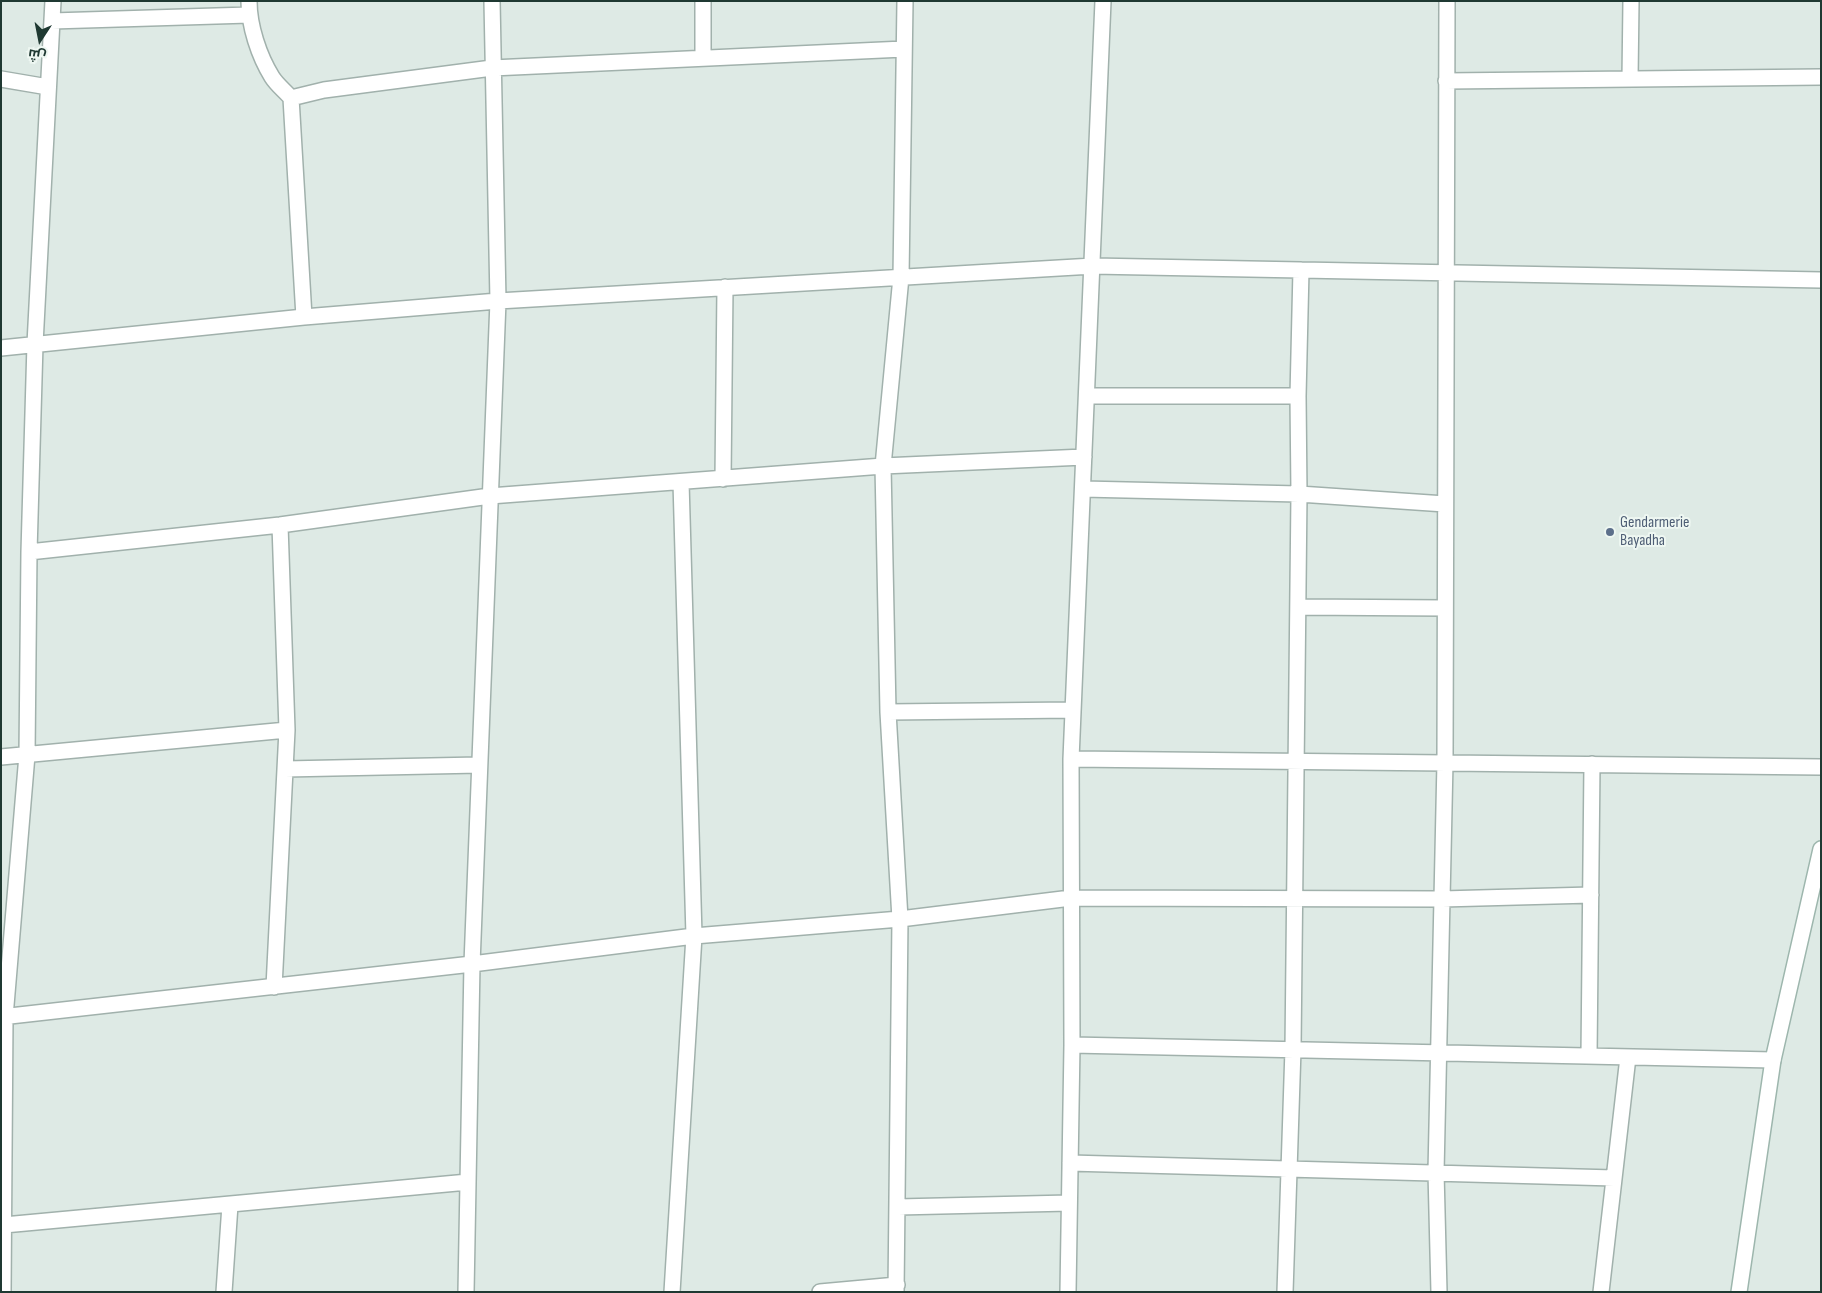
<!DOCTYPE html>
<meta charset="utf-8">
<style>
body{margin:0}
#map{position:relative;width:1822px;height:1293px;overflow:hidden;background:#deeae5;font-family:"Sofia Sans Condensed",Cairo,sans-serif}
canvas{display:block}
.frame{position:absolute;inset:0;border:2px solid #1f3932;pointer-events:none}
.north{position:absolute;left:15px;top:15px;width:50px;height:50px;-webkit-text-stroke:4px #eef7f2;paint-order:stroke;rotate:191deg;font-size:14px;font-weight:700;line-height:20px;text-align:center;color:#1f3932}
.north::after{content:'';display:block;margin:auto;width:18px;height:22px;background:#1f3932;clip-path:polygon(50% 0,100% 100%,50% 72%,0 100%)}
</style>
<div id="map">
<canvas width="1822" height="1293"></canvas>
<div class="frame"></div>
<div class="north">ش</div>
</div>
<script>
const ctx = document.querySelector('canvas').getContext('2d');
ctx.lineJoin = 'round';
function trace(path, color, width, dash) { ctx.strokeStyle = color; ctx.lineWidth = width; ctx.lineCap = dash ? 'butt' : 'round'; ctx.setLineDash(dash || []); ctx.stroke(path); }
function drawText(font, color, halo, rows, align = 'center') {
  ctx.font = font + ' "Sofia Sans Condensed",sans-serif'; ctx.lineWidth = 4; ctx.setLineDash([]); ctx.textBaseline = 'middle'; ctx.strokeStyle = halo; ctx.fillStyle = color; for (const [text, x, y, turn = 0] of rows) {
    ctx.save(); ctx.translate(x, y); ctx.rotate((+turn || 0) * Math.PI / 180); ctx.textAlign = isNaN(turn) ? turn : align; if (halo) ctx.strokeText(text, 0, 0); ctx.fillText(text, 0, 0); ctx.restore();
  }
}
const street = new Path2D(`
 M 249,1 C 249,26 259,56 272,77 C 277,85 285,91 291,98 L 324,90 L 492,68 L 904,49
 M 703,1 L 703,58
 M 52,21 L 249,15
 M 1,79 L 48,87
 M 1630,79 L 1631,1
 M 1446,81 L 1821,77
 M 291,98 L 304,317
 M 1,348 L 304,317 L 498,301 L 1093,266 L 1821,280
 M 1087,396 L 1298,396
 M 723,479 L 725,287
 M 1083,489 L 1299,494 L 1445,504
 M 29,552 L 280,525 L 490,496 L 883,466 L 1084,457
 M 1298,607 L 1445,608
 M 888,712 L 1073,710
 M 1,757 L 287,730
 M 1071,759 L 1103,1
 M 285,769 L 479,765
 M 274,987 L 287,730 L 280,525
 M 1,1017 L 472,964 L 694,936 L 900,919 L 1071,898 L 1442,899 L 1591,895
 M 1072,1045 L 1773,1060
 M 1589,1056 L 1592,764
 M 1070,1163 L 1614,1178
 M 898,1207 L 1069,1203
 M 4,1225 L 468,1182
 M 3,1292 L 5,1017 L 27,755 L 29,552 L 35,344 L 53,1
 M 224,1292 L 230,1205
 M 466,1292 L 472,964 L 498,301 L 492,1
 M 672,1292 L 694,936 L 681,482
 M 820,1292 L 897,1285
 M 896,1292 L 900,919 L 888,712 L 883,466 L 901,277 L 905,1
 M 1068,1292 L 1072,1045 L 1071,759 L 1821,767
 M 1285,1292 L 1293,1049 L 1299,494 L 1298,396 L 1301,270
 M 1439,1292 L 1436,1172 L 1445,762 L 1447,1
 M 1601,1292 L 1628,1057`);
const secondary = new Path2D(`
 M 1739,1292 L 1773,1060 L 1821,849`);
trace(street, '#a1b1ac', 18);
trace(secondary, '#9db6ad', 18);
trace(street, '#fff', 15);
trace(secondary, '#fff', 15);
for (const [x, y, r, color] of [
 [1610,532,5,"#5c6f8a"]
]) { const dot = new Path2D(); dot.arc(x, y, r, 0, 2 * Math.PI); ctx.fillStyle = color; ctx.fill(dot); trace(dot, '#eef7f2', 2); }
drawText('16px', '#4e5e75', '#eef7f2', [
 ["Gendarmerie",1620,523],
 ["Bayadha",1620,541]
], 'left');
</script>
